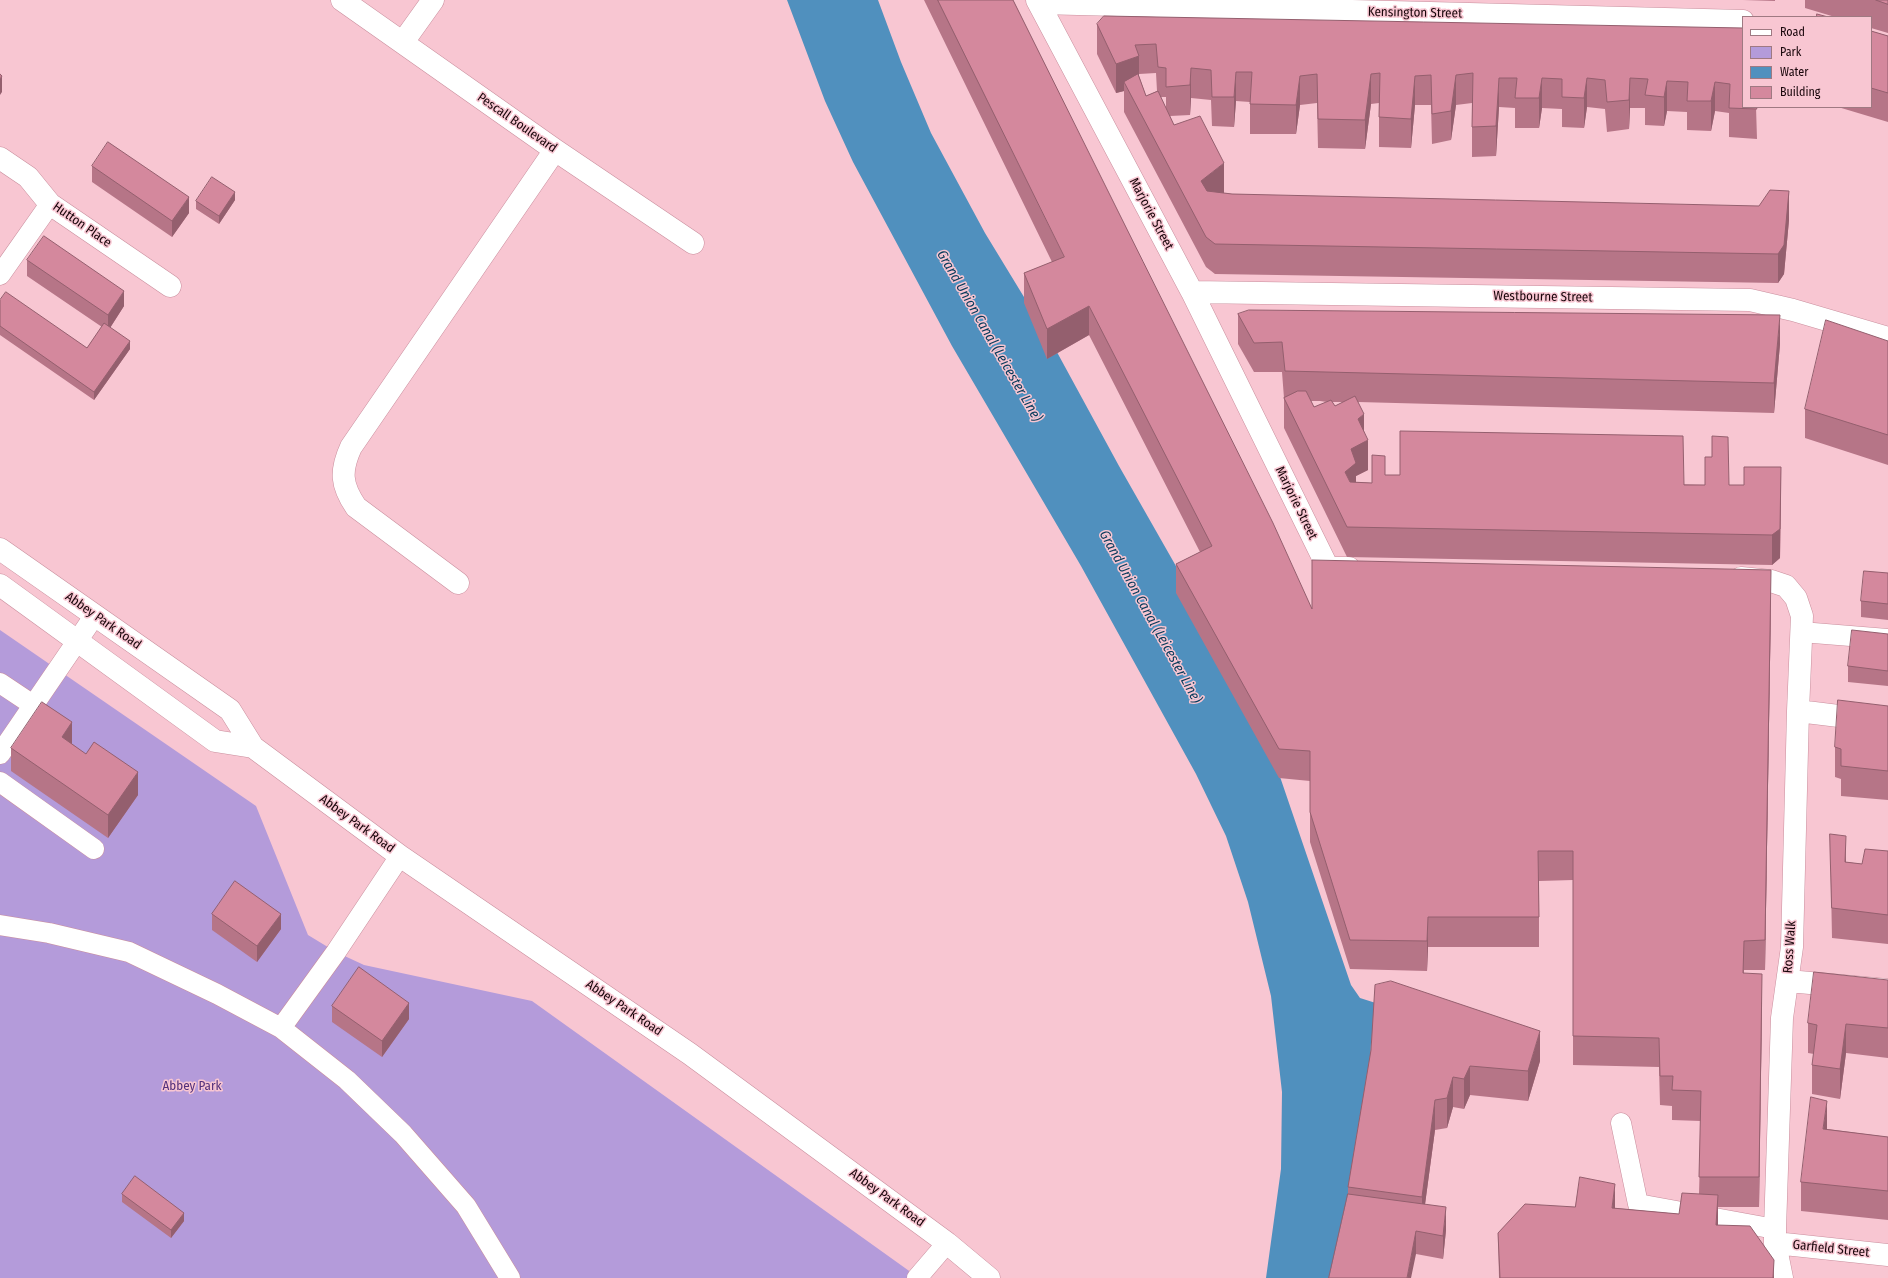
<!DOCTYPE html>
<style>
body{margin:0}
#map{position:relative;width:1888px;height:1278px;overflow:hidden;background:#f8c6d2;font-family:"Fira Sans Condensed",sans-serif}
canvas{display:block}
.legend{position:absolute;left:1742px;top:16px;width:130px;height:92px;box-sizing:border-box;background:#f8c6d2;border:1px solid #9f7982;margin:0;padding:5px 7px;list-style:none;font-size:12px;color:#19060b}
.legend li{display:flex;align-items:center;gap:8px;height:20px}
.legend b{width:20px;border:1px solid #9f7982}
</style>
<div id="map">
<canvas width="1888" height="1278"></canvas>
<ul class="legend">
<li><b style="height:5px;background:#fff"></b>Road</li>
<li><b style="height:11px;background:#b49bda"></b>Park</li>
<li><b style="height:11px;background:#5090be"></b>Water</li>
<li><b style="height:11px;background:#d4889d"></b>Building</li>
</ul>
</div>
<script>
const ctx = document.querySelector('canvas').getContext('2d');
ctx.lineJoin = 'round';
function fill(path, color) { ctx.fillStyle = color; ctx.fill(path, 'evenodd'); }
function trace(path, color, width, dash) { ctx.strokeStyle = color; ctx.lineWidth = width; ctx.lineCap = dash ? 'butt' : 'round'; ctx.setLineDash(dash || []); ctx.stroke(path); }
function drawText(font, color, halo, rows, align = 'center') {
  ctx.font = font + ' "Fira Sans Condensed",sans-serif'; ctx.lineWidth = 3; ctx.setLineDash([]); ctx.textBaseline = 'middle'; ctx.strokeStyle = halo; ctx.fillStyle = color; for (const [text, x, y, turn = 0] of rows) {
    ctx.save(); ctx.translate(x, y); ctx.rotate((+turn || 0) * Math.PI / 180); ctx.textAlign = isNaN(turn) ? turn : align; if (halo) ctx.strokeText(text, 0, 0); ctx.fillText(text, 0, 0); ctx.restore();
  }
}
fill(new Path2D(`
 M 0,630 L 256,806 L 308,935 L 336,952 L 364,965 L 532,1001 L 919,1278 L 0,1278 Z`), '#b49bda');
fill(new Path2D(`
 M 787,0 L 878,0 L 901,62 L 931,133 L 985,233 L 1052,343 L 1119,466 L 1234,668 L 1276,765 L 1351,985 L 1360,998 L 1382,1005 L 1386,1041 L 1371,1043 L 1370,1080 L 1336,1278 L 1266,1278 L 1281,1169 L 1282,1092 L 1271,996 L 1248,902 L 1226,836 L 1196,774 L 1081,566 L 952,346 L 853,162 L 825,101 Z`), '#5090be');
const lane = new Path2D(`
 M 0,275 L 50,204
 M 1801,632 L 1888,639
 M 0,683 L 33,705
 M 0,754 L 95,615
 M 0,782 L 94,849
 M 0,925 L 49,933 L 129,952 L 217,994 L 281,1028 L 347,1080 L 403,1134 L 466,1206 L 510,1278
 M 281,1028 L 336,952 L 400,856
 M 1621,1123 L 1638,1204 L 1775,1229
 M 917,1278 L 947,1243`);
const street = new Path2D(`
 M 342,0 L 555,150 L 693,243
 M 1037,0 L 1192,292 L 1328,568 L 1349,568
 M 1039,3 L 1743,21
 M 403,42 L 433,0
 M 0,158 L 28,177 L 50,204 L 170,286
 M 1192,292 L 1750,300 L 1793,310 L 1888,338
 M 1741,578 L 1771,581 L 1786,586 L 1796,598 L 1802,616 L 1798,711 L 1792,947 L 1782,1018 L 1775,1229 L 1775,1243 L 1782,1278
 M 458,583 L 356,507 C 341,485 340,471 351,447 L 555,150
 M 1798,711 L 1888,722
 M 1788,981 L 1888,990
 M 1775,1243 L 1888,1255`);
const secondary = new Path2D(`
 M 0,549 L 230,710 L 253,747 L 400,856 L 690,1054 L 947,1243 L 989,1278
 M 0,585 L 215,741 L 253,747`);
trace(lane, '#c98e9d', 21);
trace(street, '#c98e9d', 23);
trace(secondary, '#c98e9d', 23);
trace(lane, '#fff', 20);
trace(street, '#fff', 22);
trace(secondary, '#fff', 22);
fill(new Path2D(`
 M 924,0 L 1013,0 L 1312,609 L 1771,600 L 1765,970 L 1744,970 L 1744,973 L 1762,1003 L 1759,1207 L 1718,1207 L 1718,1225 L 1774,1278 L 1499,1278 L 1498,1233 L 1575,1207 L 1615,1208 L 1679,1214 L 1699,1194 L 1701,1121 L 1672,1120 L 1672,1106 L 1660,1105 L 1659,1067 L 1573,1065 L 1573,880 L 1539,881 L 1539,947 L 1428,947 L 1427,971 L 1350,969 L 1310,842 L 1310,781 L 1279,778 L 1176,593 L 1176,564 L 1200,552 L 1089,335 L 1047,359 L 1024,303 L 1024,273 L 1052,262 Z
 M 1743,0 L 1775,0 L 1775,1 Z
 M 1805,0 L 1888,0 L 1888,33 L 1871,28 L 1871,17 L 1835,17 L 1805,8 Z
 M 1097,24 L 1743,28 L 1756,107 L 1757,139 L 1729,137 L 1729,113 L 1715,111 L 1711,131 L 1687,130 L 1687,112 L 1667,111 L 1664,126 L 1645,125 L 1645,108 L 1630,108 L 1629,129 L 1607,132 L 1605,109 L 1587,107 L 1584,128 L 1562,127 L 1562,109 L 1542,108 L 1539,128 L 1515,128 L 1515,108 L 1499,107 L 1496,156 L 1472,157 L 1472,103 L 1456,105 L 1451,140 L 1432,144 L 1431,105 L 1415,105 L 1411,148 L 1379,147 L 1379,103 L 1371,104 L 1365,149 L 1318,148 L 1317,103 L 1300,105 L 1296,134 L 1250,134 L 1250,102 L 1236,101 L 1234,127 L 1212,126 L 1211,100 L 1191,98 L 1190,115 L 1170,116 L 1174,125 L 1224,193 L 1223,193 L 1232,194 L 1789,220 L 1784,274 L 1778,283 L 1215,274 L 1206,267 L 1124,112 L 1124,91 L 1116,93 L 1097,54 ZM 1156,73 L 1157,91 L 1146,96 L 1139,76 L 1139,74 ZM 1161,97 L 1166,97 L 1166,108 Z
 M 1871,31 L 1888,36 L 1888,122 L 1838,107 L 1871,107 Z
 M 92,166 L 189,213 L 172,237 L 92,182 Z
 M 235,200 L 219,224 L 196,209 L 196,201 Z
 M 27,260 L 124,306 L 110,328 L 130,349 L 94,400 L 0,335 L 0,300 L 87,348 L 102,327 L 27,276 Z
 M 1238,314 L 1780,344 L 1774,413 L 1358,402 L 1364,431 L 1368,470 L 1356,476 L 1356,482 L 1372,483 L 1385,475 L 1705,485 L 1729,485 L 1781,497 L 1780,558 L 1772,565 L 1347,557 L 1284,428 L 1284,398 L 1282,372 L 1254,372 L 1238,344 ZM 1311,401 L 1320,401 L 1327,402 L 1314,407 ZM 1332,402 L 1343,402 L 1335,406 Z
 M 1888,341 L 1888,465 L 1805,438 L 1805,409 Z
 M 1888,573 L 1888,620 L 1861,617 L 1861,601 Z
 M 1888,634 L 1888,686 L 1848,682 L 1848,666 Z
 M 1888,706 L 1888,800 L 1841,796 L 1841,779 L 1835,777 L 1835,747 Z
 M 72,744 L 138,795 L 108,838 L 11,771 L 11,748 Z
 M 1830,834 L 1846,862 L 1862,864 L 1888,851 L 1888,944 L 1832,938 Z
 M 212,914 L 281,929 L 257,962 L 212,930 Z
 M 1888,980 L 1888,1058 L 1846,1053 L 1840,1099 L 1812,1094 L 1812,1065 L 1814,1054 L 1808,1053 L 1808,1023 Z
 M 332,1006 L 409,1019 L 382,1057 L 332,1022 Z
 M 1371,1050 L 1540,1061 L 1528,1101 L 1470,1095 L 1464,1109 L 1453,1107 L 1447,1128 L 1435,1130 L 1425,1204 L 1446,1230 L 1443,1259 L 1416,1254 L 1348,1194 L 1348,1187 Z
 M 1827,1129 L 1888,1137 L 1888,1220 L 1801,1211 L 1801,1182 Z
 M 122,1194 L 184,1221 L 171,1238 L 122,1202 Z`), '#b67587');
fill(new Path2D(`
 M 1139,56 L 1139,85 L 1124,82 L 1124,91 L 1116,93 L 1116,64 Z
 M 1191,68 L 1191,98 L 1190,115 L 1190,85 Z
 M 1236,72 L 1236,101 L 1234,127 L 1234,97 Z
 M 1371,74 L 1371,104 L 1365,149 L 1365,120 Z
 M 1456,75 L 1456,105 L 1451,140 L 1451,111 Z
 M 2,76 L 2,92 L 0,95 L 0,79 Z
 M 1300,76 L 1300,105 L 1296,134 L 1296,105 Z
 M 1415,76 L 1415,105 L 1411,148 L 1411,119 Z
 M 1499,78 L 1499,107 L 1496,156 L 1496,126 Z
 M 1542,78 L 1542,108 L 1539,128 L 1539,98 Z
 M 1587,78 L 1587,107 L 1584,128 L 1584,98 Z
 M 1630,78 L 1630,108 L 1629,129 L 1629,100 Z
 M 1667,81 L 1667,111 L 1664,126 L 1664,97 Z
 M 1715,82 L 1715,111 L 1711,131 L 1711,101 Z
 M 1224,163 L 1224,193 L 1201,211 L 1201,181 Z
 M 1789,191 L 1789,220 L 1784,274 L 1778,283 L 1778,254 Z
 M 235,192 L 235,200 L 219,224 L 219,216 Z
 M 189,197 L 189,213 L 172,237 L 172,221 Z
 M 124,291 L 124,306 L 108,331 L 108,315 Z
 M 1089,306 L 1089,335 L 1047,359 L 1047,329 Z
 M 1780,315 L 1780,344 L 1774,413 L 1774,383 Z
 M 130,341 L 130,349 L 94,400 L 94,392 Z
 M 1364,414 L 1364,442 L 1368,440 L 1368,470 L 1356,476 L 1356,493 L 1345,472 L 1358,419 Z
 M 1781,467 L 1780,558 L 1772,565 L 1772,535 Z
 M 1771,570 L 1771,600 L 1765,970 L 1765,940 Z
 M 72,722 L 72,746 L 62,737 Z
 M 138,772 L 138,795 L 108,838 L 108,815 Z
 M 1846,836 L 1846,866 L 1845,862 Z
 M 281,914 L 281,929 L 257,962 L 257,946 Z
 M 1428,917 L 1428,947 L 1427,971 L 1427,941 Z
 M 1762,974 L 1762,1003 L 1759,1207 L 1759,1177 Z
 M 409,1003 L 409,1019 L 382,1057 L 382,1041 Z
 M 1846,1024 L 1846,1053 L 1840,1099 L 1840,1069 Z
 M 1540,1031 L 1540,1061 L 1528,1101 L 1528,1071 Z
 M 1470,1066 L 1470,1095 L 1464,1109 L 1464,1079 Z
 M 1453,1077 L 1453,1107 L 1447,1128 L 1447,1098 Z
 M 1435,1100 L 1435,1130 L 1422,1227 L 1422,1197 Z
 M 1827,1101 L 1827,1130 L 1823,1129 Z
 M 1615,1184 L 1615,1214 L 1612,1208 Z
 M 1718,1195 L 1718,1225 L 1716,1255 L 1716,1225 Z
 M 1446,1207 L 1446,1230 L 1443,1259 L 1443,1236 Z
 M 184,1213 L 184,1221 L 171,1238 L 171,1230 Z
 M 1416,1231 L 1416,1254 L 1411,1278 L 1407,1278 Z
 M 1774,1260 L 1774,1278 L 1773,1278 Z`), '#945f6e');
const building = new Path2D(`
 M 938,0 L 1013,0 L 1273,523 L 1312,609 L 1312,560 L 1771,570 L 1765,940 L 1744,941 L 1743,973 L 1762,974 L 1759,1177 L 1699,1177 L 1701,1091 L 1672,1090 L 1673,1076 L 1660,1076 L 1659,1038 L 1573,1036 L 1573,851 L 1538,851 L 1539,917 L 1428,917 L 1427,941 L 1350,940 L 1310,812 L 1310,751 L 1279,749 L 1176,564 L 1212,546 L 1089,306 L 1047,329 L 1024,273 L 1064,257 Z
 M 1876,0 L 1888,0 L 1888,4 Z
 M 1817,14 L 1828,17 L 1817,17 Z
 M 1104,16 L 1743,28 L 1743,107 L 1756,107 L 1757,109 L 1729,108 L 1730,84 L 1715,82 L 1711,101 L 1687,101 L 1688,82 L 1667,81 L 1664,97 L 1645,95 L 1648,79 L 1630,78 L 1629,100 L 1607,102 L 1605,80 L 1587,78 L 1584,98 L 1562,97 L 1562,79 L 1542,78 L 1539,98 L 1515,98 L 1517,78 L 1499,78 L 1496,126 L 1472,127 L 1473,73 L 1456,75 L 1451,111 L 1432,114 L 1431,75 L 1415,76 L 1411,119 L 1379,117 L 1380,73 L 1371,74 L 1365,120 L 1318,119 L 1317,74 L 1300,76 L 1296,105 L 1250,104 L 1252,72 L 1236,72 L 1234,97 L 1212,97 L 1211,70 L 1191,68 L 1190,85 L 1166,87 L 1166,68 L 1158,67 L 1156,44 L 1135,45 L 1139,56 L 1116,64 L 1097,24 Z
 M 1871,31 L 1888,36 L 1888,93 L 1871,88 Z
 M 0,74 L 2,76 L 0,79 Z
 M 1138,74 L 1146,96 L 1158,91 L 1174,125 L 1200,116 L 1224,163 L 1201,181 L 1207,191 L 1232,194 L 1759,206 L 1770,190 L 1789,191 L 1784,245 L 1778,254 L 1215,244 L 1206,237 L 1124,82 Z
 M 108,142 L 189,197 L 172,221 L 92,166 Z
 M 212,177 L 235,192 L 219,216 L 196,201 Z
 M 44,236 L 124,291 L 108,315 L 27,260 Z
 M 6,292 L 87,348 L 104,323 L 130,341 L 94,392 L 0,326 L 0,300 Z
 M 1249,310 L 1780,315 L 1774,383 L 1285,371 L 1282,342 L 1254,343 L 1238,314 Z
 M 1826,320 L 1888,341 L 1888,435 L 1805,409 Z
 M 1298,391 L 1306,391 L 1314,407 L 1331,400 L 1335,406 L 1355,396 L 1364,414 L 1358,419 L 1368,440 L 1351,449 L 1356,463 L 1345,472 L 1350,482 L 1372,483 L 1372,455 L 1385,456 L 1385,475 L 1400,475 L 1400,431 L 1683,436 L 1684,485 L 1705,485 L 1705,457 L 1712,457 L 1712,436 L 1728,437 L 1729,485 L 1744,485 L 1744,467 L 1781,467 L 1780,529 L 1772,535 L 1347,527 L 1284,398 Z
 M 1864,571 L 1888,573 L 1888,604 L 1861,601 Z
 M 1852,630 L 1888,634 L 1888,671 L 1848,666 Z
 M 1838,700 L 1888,706 L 1888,771 L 1841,766 L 1841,749 L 1835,747 Z
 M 42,702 L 72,722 L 62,737 L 86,754 L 94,742 L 138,772 L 108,815 L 11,748 Z
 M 1830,834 L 1846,836 L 1845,862 L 1862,864 L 1865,849 L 1888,851 L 1888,915 L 1832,908 Z
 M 235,881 L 281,914 L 257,946 L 212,914 Z
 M 359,967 L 409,1003 L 382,1041 L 332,1006 Z
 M 1814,972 L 1888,980 L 1888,1028 L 1846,1024 L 1840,1069 L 1812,1065 L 1817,1025 L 1808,1023 Z
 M 1391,981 L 1540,1031 L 1528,1071 L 1470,1066 L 1464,1079 L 1453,1077 L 1447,1098 L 1435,1100 L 1422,1197 L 1348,1187 L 1371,1050 L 1375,985 Z
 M 1811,1097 L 1827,1101 L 1823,1129 L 1888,1137 L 1888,1191 L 1801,1182 Z
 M 135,1176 L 184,1213 L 171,1230 L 122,1194 Z
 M 1580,1177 L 1615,1184 L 1612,1208 L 1679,1214 L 1682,1193 L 1718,1195 L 1716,1225 L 1750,1226 L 1774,1260 L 1773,1278 L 1500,1278 L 1498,1233 L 1525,1204 L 1575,1207 Z
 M 1348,1194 L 1446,1207 L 1443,1236 L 1416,1231 L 1407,1278 L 1329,1278 Z`);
fill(building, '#d4889d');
trace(building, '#945f6e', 1);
drawText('13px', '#19060b', '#f8c6d2', [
 ["Kensington Street",1415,13,1],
 ["Pescall Boulevard",517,123,35],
 ["Marjorie Street",1151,214,62],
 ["Hutton Place",82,225,35],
 ["Westbourne Street",1543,297,1],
 ["Marjorie Street",1296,503,64],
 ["Abbey Park Road",103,621,35],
 ["Abbey Park Road",357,824,36],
 ["Ross Walk",1790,947,-86],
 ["Abbey Park Road",624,1008,34],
 ["Abbey Park Road",887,1198,36],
 ["Garfield Street",1831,1249,6]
]);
drawText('13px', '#53307c', '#f8c6d2', [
 ["Abbey Park",192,1086]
]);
drawText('italic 14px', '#063a5a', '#f8c6d2', [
 ["Grand Union Canal (Leicester Line)",989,336,60],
 ["Grand Union Canal (Leicester Line)",1150,617,61]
]);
</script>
